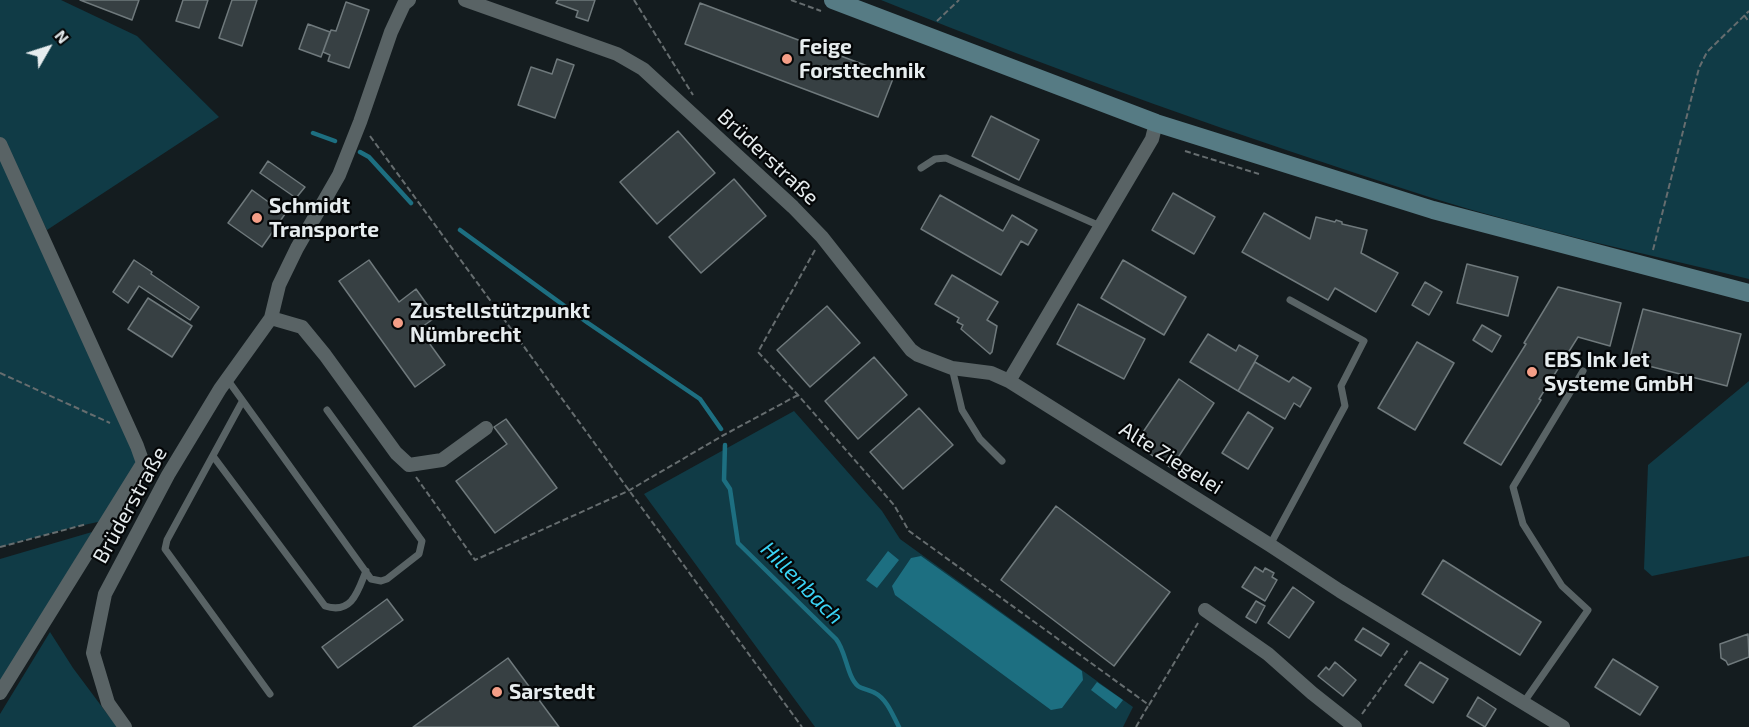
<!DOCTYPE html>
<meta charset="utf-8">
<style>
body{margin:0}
#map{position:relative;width:1749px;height:727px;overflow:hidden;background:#141c1f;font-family:"Exo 2",sans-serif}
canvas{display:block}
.north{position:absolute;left:18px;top:18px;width:60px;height:60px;-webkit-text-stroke:4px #040607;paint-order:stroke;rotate:51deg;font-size:16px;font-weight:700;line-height:24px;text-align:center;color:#e6ecee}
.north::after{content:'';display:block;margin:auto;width:21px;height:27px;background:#e6ecee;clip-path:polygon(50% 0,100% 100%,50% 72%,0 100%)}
</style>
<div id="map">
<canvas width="1749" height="727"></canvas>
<div class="north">N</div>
</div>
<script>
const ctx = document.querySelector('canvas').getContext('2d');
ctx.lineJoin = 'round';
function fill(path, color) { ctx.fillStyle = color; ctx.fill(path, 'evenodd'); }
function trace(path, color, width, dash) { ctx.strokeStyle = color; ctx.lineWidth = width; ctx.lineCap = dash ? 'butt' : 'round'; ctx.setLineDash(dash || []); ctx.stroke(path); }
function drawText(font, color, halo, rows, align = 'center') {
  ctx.font = font + ' "Exo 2",sans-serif'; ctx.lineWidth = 4.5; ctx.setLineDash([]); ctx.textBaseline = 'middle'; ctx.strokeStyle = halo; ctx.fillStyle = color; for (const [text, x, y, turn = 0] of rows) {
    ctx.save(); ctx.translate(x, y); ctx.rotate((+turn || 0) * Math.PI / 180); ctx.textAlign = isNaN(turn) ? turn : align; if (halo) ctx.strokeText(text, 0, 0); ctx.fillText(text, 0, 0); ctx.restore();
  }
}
fill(new Path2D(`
 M 0,0 L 61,0 L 137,36 L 219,117 L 47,230 L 13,163 L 143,463 L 107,520 L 70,528 L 0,547 Z
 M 881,0 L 1749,0 L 1749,279 C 1642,253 1534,230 1429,197 C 1244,138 1061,73 881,0 Z
 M 1749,381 L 1749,556 L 1652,576 L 1644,569 L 1648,465 Z
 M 794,411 L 882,511 L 900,539 L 1133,707 L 1123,727 L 815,727 L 644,494 Z
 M 92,532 L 0,684 L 0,559 Z
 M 50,632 L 73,668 L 117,727 L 0,727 L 0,714 Z`), '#103b46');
fill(new Path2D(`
 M 888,551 L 899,560 L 877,588 L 866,580 Z
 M 921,556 L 1082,671 L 1083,680 L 1062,708 L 1051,710 L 895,595 L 892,586 L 911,558 Z
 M 1097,682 L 1123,700 L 1116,709 L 1091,690 Z`), '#1d6f81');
trace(new Path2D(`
 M 313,133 L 335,141
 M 360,152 L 369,157 L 411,203
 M 460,230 L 588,323 L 700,399 L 721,429
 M 725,445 L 724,480 L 730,489 L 738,543 L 836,639 C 846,651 847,677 858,686 C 862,689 870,690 875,693 C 887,699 893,716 899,727`), '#1d6f81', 4.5);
const building = new Path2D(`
 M 80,0 L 139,0 L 132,20 Z
 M 183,0 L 208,0 L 199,28 L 176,21 Z
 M 232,0 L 257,0 L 242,46 L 219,38 Z
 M 558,0 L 595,0 L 588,21 L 576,17 L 578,11 L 556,3 Z
 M 346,2 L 369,10 L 349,68 L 328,61 L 330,55 L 323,52 L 331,30 L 336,31 Z
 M 700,3 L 894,76 L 878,117 L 685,44 Z
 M 308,24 L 330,32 L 321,57 L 299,49 Z
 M 557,59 L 574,65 L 555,118 L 518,105 L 531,67 L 552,74 Z
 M 991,116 L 1039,140 L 1019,180 L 972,156 Z
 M 678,131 L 715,173 L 657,224 L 620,182 Z
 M 268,161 L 305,187 L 296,198 L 260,173 Z
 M 734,179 L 766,216 L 701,273 L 669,237 Z
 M 252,190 L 285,214 L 262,247 L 228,223 Z
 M 1173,193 L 1215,217 L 1194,254 L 1152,230 Z
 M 940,195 L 1003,231 L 1012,215 L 1037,230 L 1028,245 L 1021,241 L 1001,275 L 921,229 Z
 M 1264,213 L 1310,239 L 1316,217 L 1335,222 L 1336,220 L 1342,222 L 1342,224 L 1367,230 L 1361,253 L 1398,273 L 1376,312 L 1335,288 L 1328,300 L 1242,252 Z
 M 134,260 L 152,272 L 151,274 L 199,307 L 190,320 L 139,286 L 128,303 L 113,292 Z
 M 369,260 L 399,302 L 416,289 L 436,317 L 419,329 L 445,365 L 415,387 L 339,281 Z
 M 1123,260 L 1186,297 L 1164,335 L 1101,298 Z
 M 1467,264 L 1518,277 L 1508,316 L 1457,303 Z
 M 952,275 L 998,302 L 987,320 L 997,326 L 992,352 L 990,354 L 961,329 L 963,325 L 957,322 L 959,318 L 935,304 Z
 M 1425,282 L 1442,292 L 1429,315 L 1412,305 Z
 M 1558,287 L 1621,303 L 1610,346 L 1578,337 L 1539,399 L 1541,400 L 1501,465 L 1464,443 L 1526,344 L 1524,343 Z
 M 148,298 L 192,326 L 172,357 L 128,329 Z
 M 1078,304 L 1145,339 L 1124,379 L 1057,344 Z
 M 827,306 L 860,343 L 810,387 L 777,350 Z
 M 1643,309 L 1741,334 L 1727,386 L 1629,361 Z
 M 1482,325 L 1501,336 L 1492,352 L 1473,340 Z
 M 1208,334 L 1236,351 L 1239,345 L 1258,356 L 1238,391 L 1190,362 Z
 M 1417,342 L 1454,363 L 1415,430 L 1378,408 Z
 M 874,357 L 907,395 L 858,439 L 825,401 Z
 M 1255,362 L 1289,382 L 1293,377 L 1311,388 L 1300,407 L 1294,403 L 1285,419 L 1238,391 Z
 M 1179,379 L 1214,403 L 1171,468 L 1135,444 Z
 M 919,408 L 953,445 L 903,489 L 870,452 Z
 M 1248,412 L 1273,428 L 1248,469 L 1222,453 Z
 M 506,419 L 557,488 L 495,533 L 456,481 L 507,444 L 494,427 Z
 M 1056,506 L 1170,592 L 1114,666 L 1001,580 Z
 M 1443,560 L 1541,622 L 1520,655 L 1422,594 Z
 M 1255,567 L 1263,572 L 1265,568 L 1274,573 L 1272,577 L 1277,580 L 1265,601 L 1242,587 Z
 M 1293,587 L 1314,602 L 1289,638 L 1268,623 Z
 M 387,599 L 403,620 L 338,668 L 322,647 Z
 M 1256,601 L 1265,606 L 1256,623 L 1246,617 Z
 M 1363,628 L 1389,644 L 1381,656 L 1355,640 Z
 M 1748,634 L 1749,657 L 1728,665 L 1726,661 L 1721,658 L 1720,644 Z
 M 508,658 L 559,727 L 413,727 Z
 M 1613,659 L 1658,687 L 1640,715 L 1595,687 Z
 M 1335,662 L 1356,680 L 1343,696 L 1318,676 L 1326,667 L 1329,670 Z
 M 1420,662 L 1448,679 L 1433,703 L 1405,685 Z
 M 1478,697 L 1496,709 L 1485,727 L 1467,716 Z`);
fill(building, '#374043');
trace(building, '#6f797c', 1.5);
trace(new Path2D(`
 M 634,0 L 693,95
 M 791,0 L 821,11
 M 1744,15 L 1749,22
 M 937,21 L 959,0
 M 370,136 L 802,727
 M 1185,151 L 1259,174
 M 815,250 L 758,352 L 798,395 L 894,505 L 909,531 L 1149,705 L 1198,623
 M 1653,250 L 1699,68 L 1707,52 L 1749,11
 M 0,373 L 110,423
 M 416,477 L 475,560 L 628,491 L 722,436 L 798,395
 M 0,547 L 87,524
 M 1362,714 L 1408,650
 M 1136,727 L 1148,706`), '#666d6f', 2, [6, 3]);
trace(new Path2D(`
 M 921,168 L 935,159 L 946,158 L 1100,226
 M 952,368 L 962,410 L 980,439 L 1002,461
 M 227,379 L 371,579 L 381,581 L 387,579 L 419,554 L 422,541 L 327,410
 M 242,402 L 167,540 L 165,549 L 270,694
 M 213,456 L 325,606 C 352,615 358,591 366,571
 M 1270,545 L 1345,406 L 1341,386 L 1364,341 L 1290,300
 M 1524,702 L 1588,610 L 1562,586 L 1523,524 L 1513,487 L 1583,371`), '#596365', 7);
trace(new Path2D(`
 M 409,0 L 404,4 L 391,32 L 360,122 L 339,175 L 297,248 L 279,285 L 271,318 L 302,327 L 325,355 L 396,453 L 409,465 L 442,460 L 486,428
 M 465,0 L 617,54 L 643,69 L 793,207 L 822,237 L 911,350 L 918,355 L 952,368 L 991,373 L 1009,381 L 1270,545 L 1340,591 L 1563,727
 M 0,144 L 137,446 L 143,463 L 0,693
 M 1009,381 L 1152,139 L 1156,123
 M 1205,610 L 1268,654 L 1312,693 L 1355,727
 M 125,727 L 108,703 L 93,653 L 105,594 L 168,475 L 220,389 L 271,318`), '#596365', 14);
trace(new Path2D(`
 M 833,0 L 1156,123 L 1433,210 L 1749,293`), '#567b84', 18);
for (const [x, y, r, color] of [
 [787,59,6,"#f49e87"],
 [257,218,6,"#f49e87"],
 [398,323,6,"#f49e87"],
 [1532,372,6,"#f49e87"],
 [497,692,6,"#f49e87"]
]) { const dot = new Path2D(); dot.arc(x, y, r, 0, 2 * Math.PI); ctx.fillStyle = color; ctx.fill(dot); trace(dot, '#040607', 2); }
drawText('bold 21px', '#e6ecee', '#040607', [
 ["Feige",799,47],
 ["Forsttechnik",799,71],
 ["Schmidt",269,206],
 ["Transporte",269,230],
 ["Zustellstützpunkt",410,311],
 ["Nümbrecht",410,335],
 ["EBS Ink Jet",1544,360],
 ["Systeme GmbH",1544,384],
 ["Sarstedt",509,692]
], 'left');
drawText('21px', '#e6ecee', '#040607', [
 ["Brüderstraße",768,157,43],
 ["Alte Ziegelei",1171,458,32],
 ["Brüderstraße",130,505,-61]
]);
drawText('italic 22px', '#3ad3f4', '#040607', [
 ["Hillenbach",802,583,45]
]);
</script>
